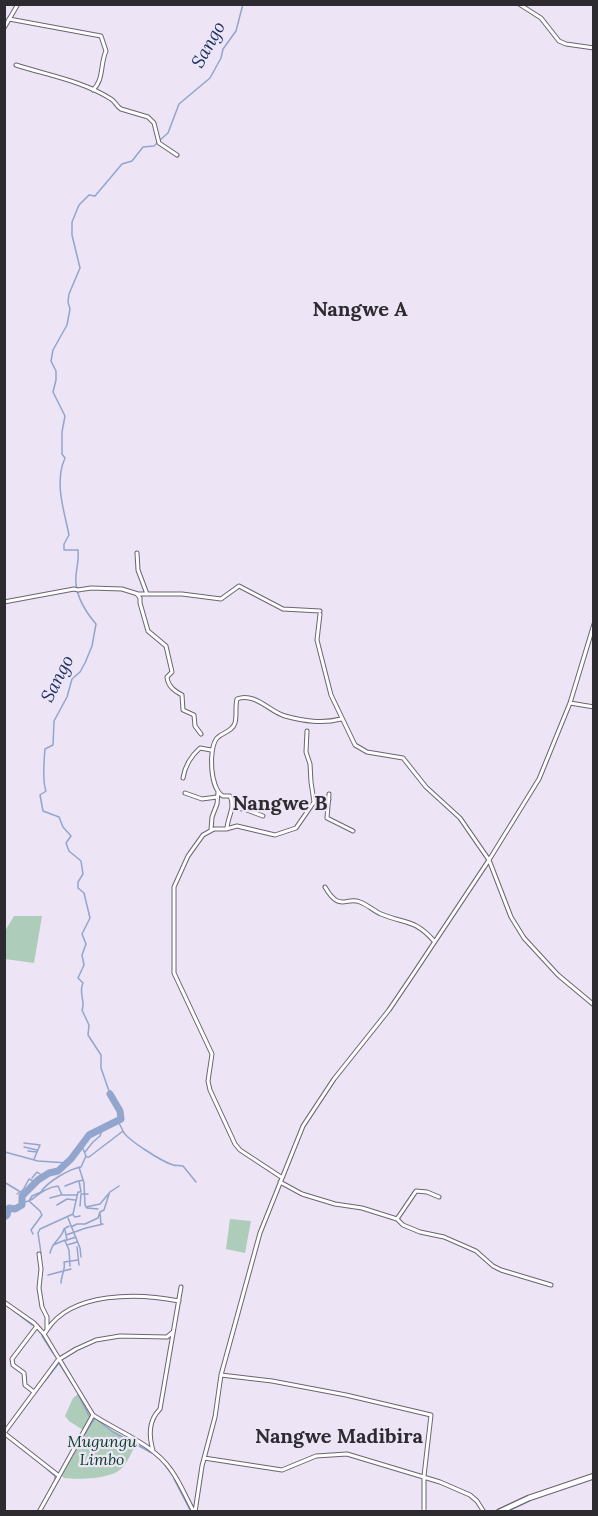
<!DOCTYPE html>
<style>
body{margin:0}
#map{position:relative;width:598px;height:1516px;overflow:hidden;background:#ede4f5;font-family:Lora,serif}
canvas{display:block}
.frame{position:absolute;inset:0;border:6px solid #2d2a30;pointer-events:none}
</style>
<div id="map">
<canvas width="598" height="1516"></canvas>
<div class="frame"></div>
</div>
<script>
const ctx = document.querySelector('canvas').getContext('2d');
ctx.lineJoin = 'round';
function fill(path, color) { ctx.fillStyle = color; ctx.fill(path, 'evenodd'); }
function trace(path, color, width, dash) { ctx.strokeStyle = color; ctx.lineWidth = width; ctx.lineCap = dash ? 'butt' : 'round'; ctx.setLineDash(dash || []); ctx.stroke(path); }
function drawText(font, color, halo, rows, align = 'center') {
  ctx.font = font + ' Lora,serif'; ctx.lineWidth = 4.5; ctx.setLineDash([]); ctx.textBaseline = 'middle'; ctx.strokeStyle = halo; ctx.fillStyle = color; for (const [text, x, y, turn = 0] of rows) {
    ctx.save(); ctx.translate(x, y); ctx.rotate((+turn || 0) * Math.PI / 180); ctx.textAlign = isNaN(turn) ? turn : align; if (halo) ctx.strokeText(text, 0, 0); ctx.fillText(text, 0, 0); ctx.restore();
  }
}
fill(new Path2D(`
 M 14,916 L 42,916 L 34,963 L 5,959 L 5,931 Z
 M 230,1219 L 251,1221 L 245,1253 L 226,1249 Z
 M 78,1394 L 91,1415 L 83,1430 L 69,1421 L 65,1416 L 73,1398 Z
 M 94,1419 L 136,1444 C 132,1451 127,1464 121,1469 C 110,1479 78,1480 64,1478 L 62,1476 L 65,1469 Z`), '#adcdba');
trace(new Path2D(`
 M 160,140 L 168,133 L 179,104 L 210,78 L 221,58 L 223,49 L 236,31 L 243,4
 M 110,1094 L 101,1068 L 101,1055 L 88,1035 L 89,1025 L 82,1010 C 86,1001 78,993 83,983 L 78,978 L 84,965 L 82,955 L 86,944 L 82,934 L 90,918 L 84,893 L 78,888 L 78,882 L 83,874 L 81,861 L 69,851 L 66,843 L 71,836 L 63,827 L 59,817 L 43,811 L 40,795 L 46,791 C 42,780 44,761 45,749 L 53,745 L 54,721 L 67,697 L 72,679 L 80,672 L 85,663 L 92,646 L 96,624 C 84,610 74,594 76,575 C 77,566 79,559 78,550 L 64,550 L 64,544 L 69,535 C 64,510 54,482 65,458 L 62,454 L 62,432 L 65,416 L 53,392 L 56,380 L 56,371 L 51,361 L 53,350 L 67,325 L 70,309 L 68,302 L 69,294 L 80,268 L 72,235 L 72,222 L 79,205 L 89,195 L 95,196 L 122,164 L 132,161 L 143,147 L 154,146 L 157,143
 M 123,1131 C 127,1140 163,1162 173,1165 C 176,1166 180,1165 183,1166 L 196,1182
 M 24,1143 L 40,1145 L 34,1159
 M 24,1147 L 37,1150
 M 28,1151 L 37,1152
 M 5,1152 L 38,1161 L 68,1163
 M 85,1152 L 93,1142 L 100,1136 L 103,1128
 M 87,1157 L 89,1157 L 123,1131 L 118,1121
 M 79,1167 L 84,1183 L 85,1205 L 87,1208 L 98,1209
 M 32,1178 L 37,1172 L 43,1176
 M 4,1182 L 19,1191
 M 65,1186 L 78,1181
 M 17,1194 L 23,1190 L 29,1179 L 35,1182
 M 50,1198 L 61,1195
 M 31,1200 C 39,1194 47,1187 58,1186 L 62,1195 L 77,1195
 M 29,1201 L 40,1211 L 42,1215 L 31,1230 L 33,1234
 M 24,1202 L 29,1201 L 32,1196 L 41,1192 C 47,1182 69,1169 81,1167 L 86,1156 L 81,1144
 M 57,1205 L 67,1199 L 75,1200
 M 80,1206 L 81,1194 L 88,1194
 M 86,1207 L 100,1204 L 110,1192 L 119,1186
 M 100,1213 L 101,1224
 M 73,1215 L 75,1217 L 80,1216
 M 68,1218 L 80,1248 L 81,1257
 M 71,1227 L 77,1224 L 85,1224 L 98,1218 L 100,1212 L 104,1210 L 109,1194
 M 86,1228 L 103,1224
 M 65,1230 L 67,1240 L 76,1237
 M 66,1235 L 86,1228
 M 67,1240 L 65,1241 L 69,1250 L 70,1266
 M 53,1245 L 65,1240
 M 67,1245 L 77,1242
 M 77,1247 L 79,1265
 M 41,1253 L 38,1233 L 40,1229 L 73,1214 L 78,1192 L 81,1192 L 79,1181 L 83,1180
 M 50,1253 C 53,1240 61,1240 64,1229 L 69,1226
 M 48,1275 L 71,1269
 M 61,1283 C 61,1275 66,1269 64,1262 L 78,1260
 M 14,1311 L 32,1325
 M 42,1336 L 53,1353
 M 54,1354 L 57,1358
 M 45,1381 L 59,1363 L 73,1385
 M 35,1393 L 43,1383
 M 78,1394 L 90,1418
 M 85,1434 L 94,1419 L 96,1419 L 113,1432 L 152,1453
 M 165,1464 L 173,1476
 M 48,1470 L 55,1476 L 55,1479
 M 174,1479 L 191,1512`), '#91a5cd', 1.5);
trace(new Path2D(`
 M 4,1217 L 7,1215 L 9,1208 L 15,1209 L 22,1205 L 22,1196 L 38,1180 L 49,1173 L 58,1171 L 71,1159 L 89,1135 L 121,1119 L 120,1111 L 110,1094`), '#91a5cd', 7);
const minor = new Path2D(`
 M 519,4 L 541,18 L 559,41 L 566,44 L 594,48
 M 9,19 L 101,36 L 106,51 C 100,64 104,80 93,90
 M 4,28 L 18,4
 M 16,65 C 47,75 83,81 111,99 C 115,101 116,106 121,109 L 148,117 L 154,123 L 159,143 L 177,155
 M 137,553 L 138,570 L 147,594
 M 137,594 L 140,598 L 140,603 L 148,631 L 166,646 L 172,672 L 167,677 C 168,687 175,691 182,695 L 183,710 L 194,715 L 195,726 L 201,734
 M 4,602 L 74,589 L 78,590 L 91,588 L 122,589 L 138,594 L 182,594 L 221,599 L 239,586 L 283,609 L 320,611
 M 320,614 L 317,640 L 319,648 L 331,695 L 355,745 L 367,752 L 403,758 L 426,787 L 460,818 L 489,860 L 511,917 L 524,938 L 558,975 L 594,1005
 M 570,703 L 594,707
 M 307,731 L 306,752 L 310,764 L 311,782 L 314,802
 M 183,778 C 185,765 191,756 200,748 L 211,750
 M 185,793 L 202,799 L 217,797
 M 329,794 L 327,818 L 353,831
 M 232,808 L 244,809 L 263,816
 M 227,829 C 227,818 236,807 230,796 L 223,796 C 210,789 208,749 217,738 C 223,732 232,732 235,723 C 237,715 235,706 237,699 C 255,692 270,712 285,716 C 304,721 322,724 341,719
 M 211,830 L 212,817 L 217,804 L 218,792
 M 325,887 C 340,913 346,896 360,902 C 368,905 374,911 381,914 C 405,924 415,919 434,941
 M 281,1177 L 240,1150 L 235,1144 L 210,1090 L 208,1081 L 212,1054 L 174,973 L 174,887 L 188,856 L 203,835 L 214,829 L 226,829 L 237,826 L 275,835 L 296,828 L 314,802 L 329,799
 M 280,1182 L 302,1194 L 335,1204 L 362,1208 L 397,1219 L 403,1225 L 420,1232 L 444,1237 L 476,1251 L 493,1266 L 501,1270 L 551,1285
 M 397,1219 L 416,1191 L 427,1192 L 439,1197
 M 39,1254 L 41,1269 L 39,1288 L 42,1307 L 47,1317 L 47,1330 L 44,1334
 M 4,1302 L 34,1323 L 44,1334 L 93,1415 L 39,1512
 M 47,1330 C 72,1291 139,1293 179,1301
 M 221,1375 L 272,1381 L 346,1395 L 431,1415 L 424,1476 L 424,1512
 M 34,1392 L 25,1385 L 24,1373 L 13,1365 L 12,1359 L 37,1326
 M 93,1415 C 119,1432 153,1444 171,1470 C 180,1482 186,1498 194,1512
 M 153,1451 C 149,1436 148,1421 160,1409 L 181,1287
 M 204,1458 L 282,1470 L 316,1456 L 347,1454 L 440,1482 L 470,1495 L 477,1501 L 484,1512
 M 59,1476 L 4,1433 L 58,1360 L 76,1349 L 96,1340 L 120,1336 L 167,1337 L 173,1332
 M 195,1512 L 202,1466 L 215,1417 L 221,1375 L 260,1233 L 303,1126 L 334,1079 L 389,1010 L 414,973 L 489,860 L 539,779 L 570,703 L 594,624`);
const secondary = new Path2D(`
 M 499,1512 L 529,1498 L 594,1476`);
trace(minor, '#6c6473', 5);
trace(secondary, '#6c6473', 7);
trace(minor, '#fff', 3);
trace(secondary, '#fff', 4.5);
drawText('italic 16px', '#074329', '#ede4f5', [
 ["Mugungu",102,1442],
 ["Limbo",102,1460]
]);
drawText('italic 18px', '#1b3162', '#ede4f5', [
 ["Sango",209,45,-61],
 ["Sango",58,679,-63]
]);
drawText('bold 20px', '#2d2a30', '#ede4f5', [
 ["Nangwe A",360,310],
 ["Nangwe B",280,804],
 ["Nangwe Madibira",339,1437]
]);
</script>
